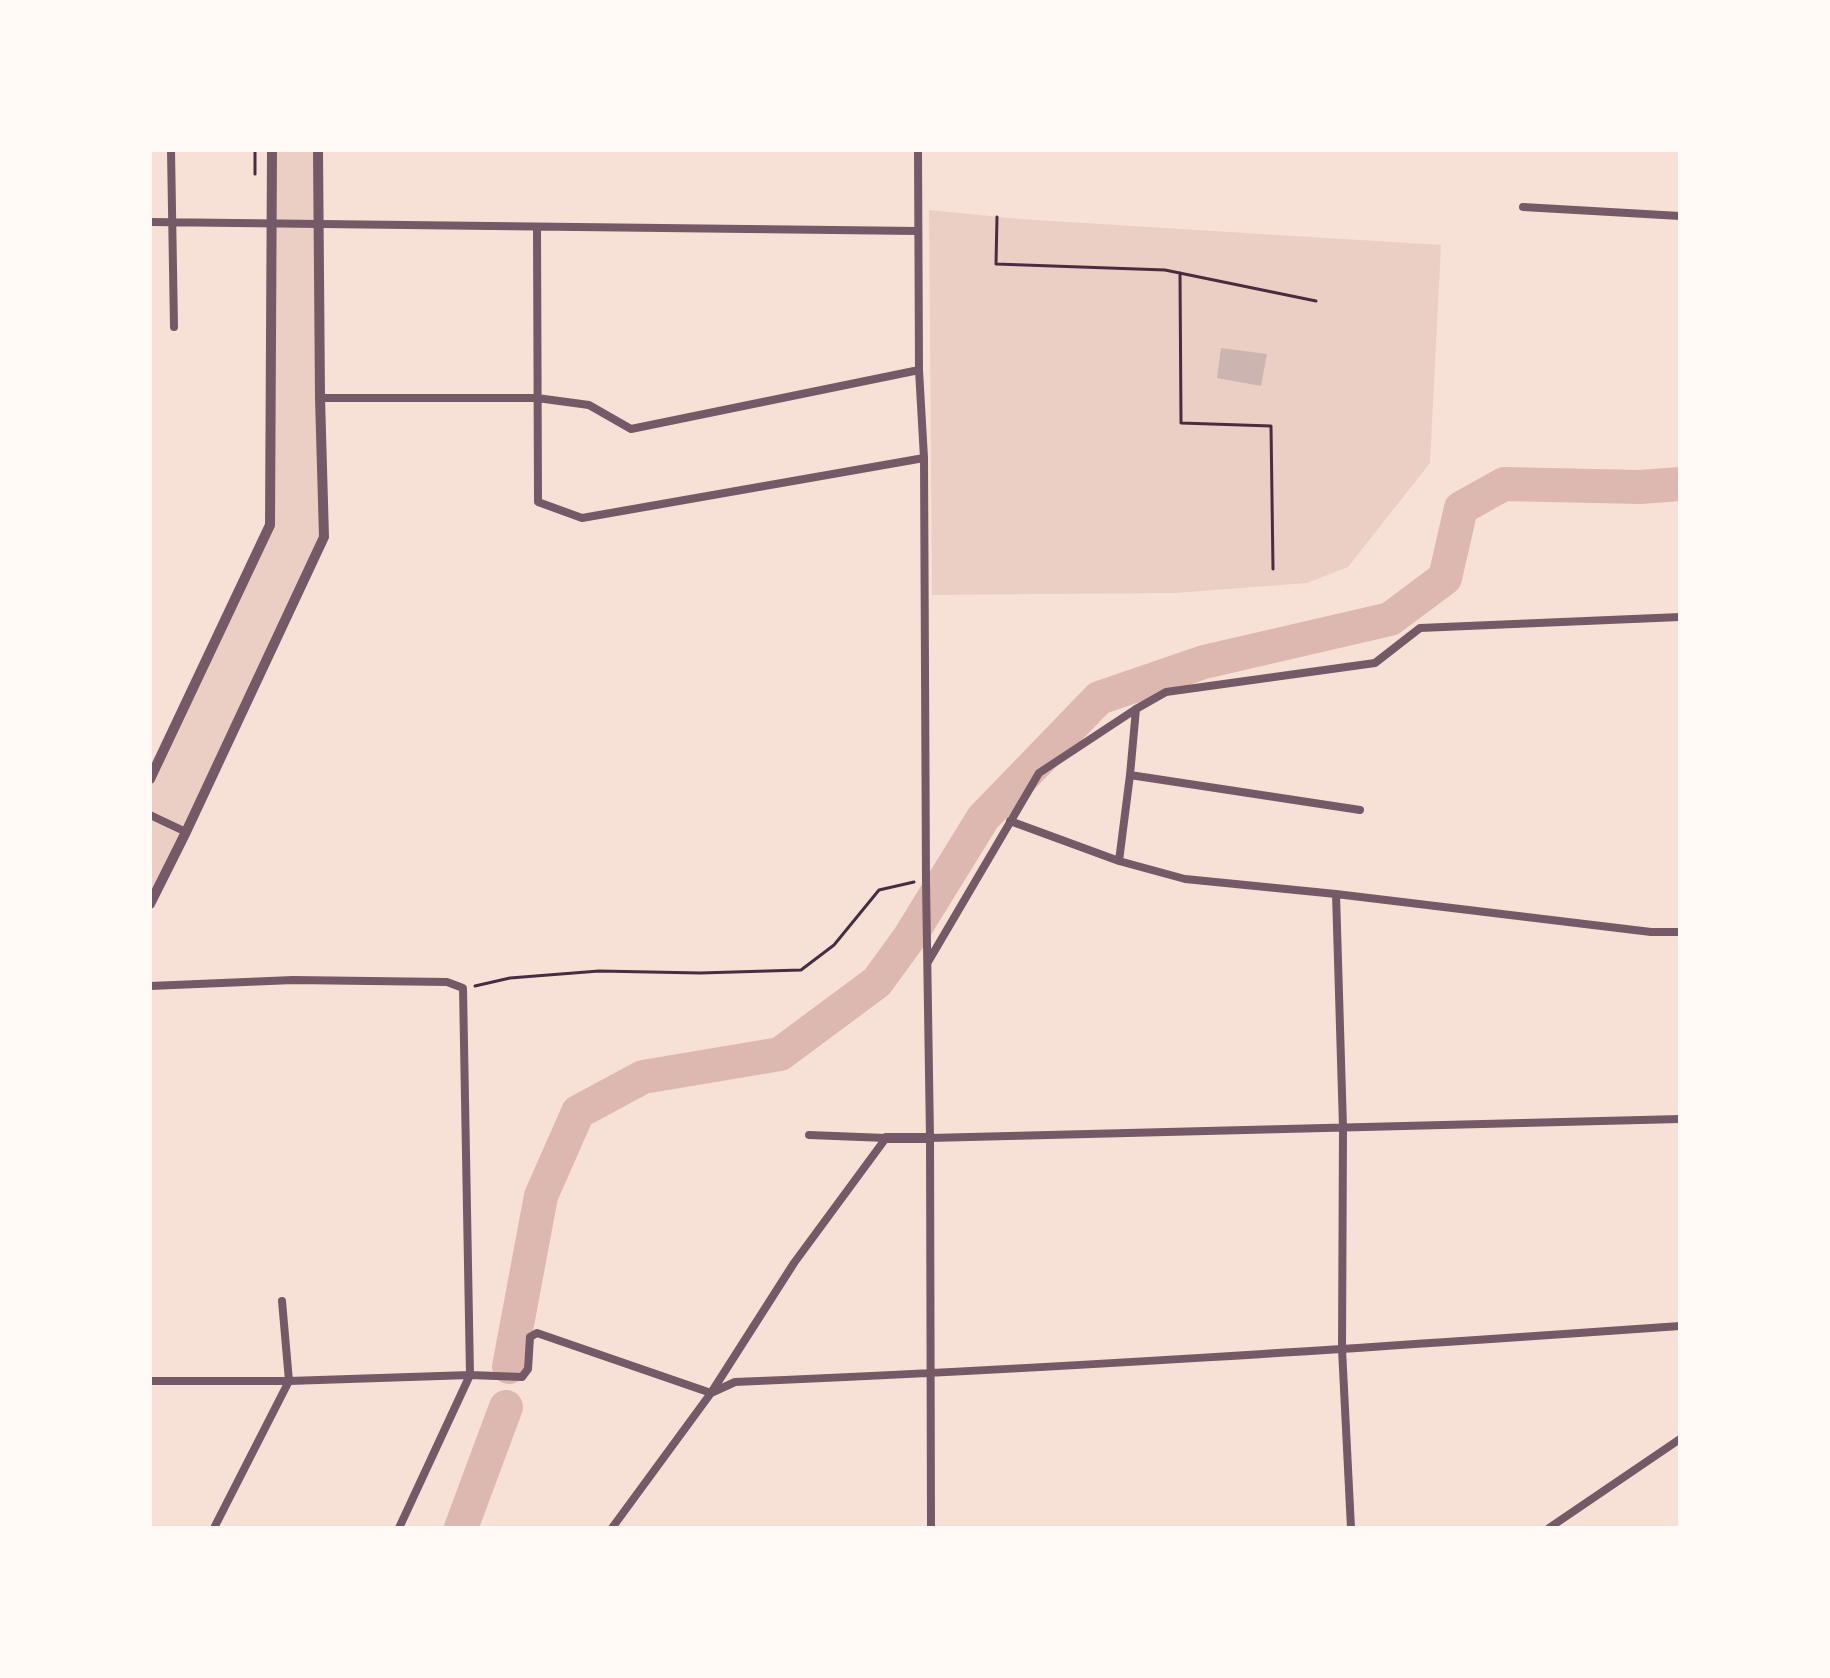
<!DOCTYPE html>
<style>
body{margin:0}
#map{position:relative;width:1830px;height:1678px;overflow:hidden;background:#f7e1d7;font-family:"IBM Plex Sans",sans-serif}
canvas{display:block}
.frame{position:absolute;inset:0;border:152px solid #fffaf5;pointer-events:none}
</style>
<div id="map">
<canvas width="1830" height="1678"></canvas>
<div class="frame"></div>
</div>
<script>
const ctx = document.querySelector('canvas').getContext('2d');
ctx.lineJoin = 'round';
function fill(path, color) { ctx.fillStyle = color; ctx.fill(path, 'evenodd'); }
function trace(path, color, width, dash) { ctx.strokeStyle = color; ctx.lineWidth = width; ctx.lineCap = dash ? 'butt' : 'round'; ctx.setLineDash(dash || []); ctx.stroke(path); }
fill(new Path2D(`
 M 272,150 L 318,150 L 322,535 L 150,900 L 150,780 L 270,525 Z
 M 929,210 L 1020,219 L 1441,245 L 1430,463 L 1348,567 L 1307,583 L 1175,593 L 932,595 Z`), '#ebcfc5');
trace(new Path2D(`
 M 509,1367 L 541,1196 L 578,1112 L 643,1077 L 780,1054 L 877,982 L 909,938 L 983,818 L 1099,698 L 1204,662 L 1390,619 L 1445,578 L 1461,508 L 1504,484 L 1640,487 L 1680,484
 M 461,1528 L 506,1407`), '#dcb8b0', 34);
fill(new Path2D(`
 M 1221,348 L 1267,354 L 1261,386 L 1217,378 Z`), '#ccb4b1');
trace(new Path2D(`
 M 255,150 L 255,174
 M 997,217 L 996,264 L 1165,270 L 1316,301
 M 1180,273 L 1181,423 L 1271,426 L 1273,569
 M 475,986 L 510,978 L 599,971 L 700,973 L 801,970 L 834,945 L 879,890 L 914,882`), '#4a2c40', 3);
trace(new Path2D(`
 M 171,150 L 174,327
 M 918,150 L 919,370 L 924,458 L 926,880 L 930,1138 L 931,1528
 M 1523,207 L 1680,216
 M 150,222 L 918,231
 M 537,227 L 538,502 L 582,518 L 924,458
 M 320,398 L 537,398 L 589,405 L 631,429 L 919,370
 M 1130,775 L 1360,810
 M 150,815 L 186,832
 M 1010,821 L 1119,861 L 1185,879 L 1336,894 L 1651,932 L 1680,932
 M 1119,861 L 1130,775 L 1136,709
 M 1336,894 L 1343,1127 L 1342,1349 L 1351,1528
 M 928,962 L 1039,773 L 1136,709 L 1166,692 L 1375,663 L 1420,628 L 1680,617
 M 150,986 L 293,980 L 447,982 L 463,988 L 470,1375 L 399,1528
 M 809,1135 L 886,1138
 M 930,1138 L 1680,1119
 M 150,1381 L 289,1381 L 470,1375 L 522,1377 L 528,1369 L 530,1337 L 537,1333 L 711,1393 L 735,1382 C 1050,1369 1365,1348 1680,1326
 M 214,1528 L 289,1381 L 282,1301
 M 612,1528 L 711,1393 L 794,1263 L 886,1138
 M 1549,1528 L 1680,1439`), '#755966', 8);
trace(new Path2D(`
 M 150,779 L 270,525 L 272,150
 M 150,904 L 186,832 L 324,537 L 320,398 L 318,150
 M 886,1138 L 930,1138`), '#755966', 10);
</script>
